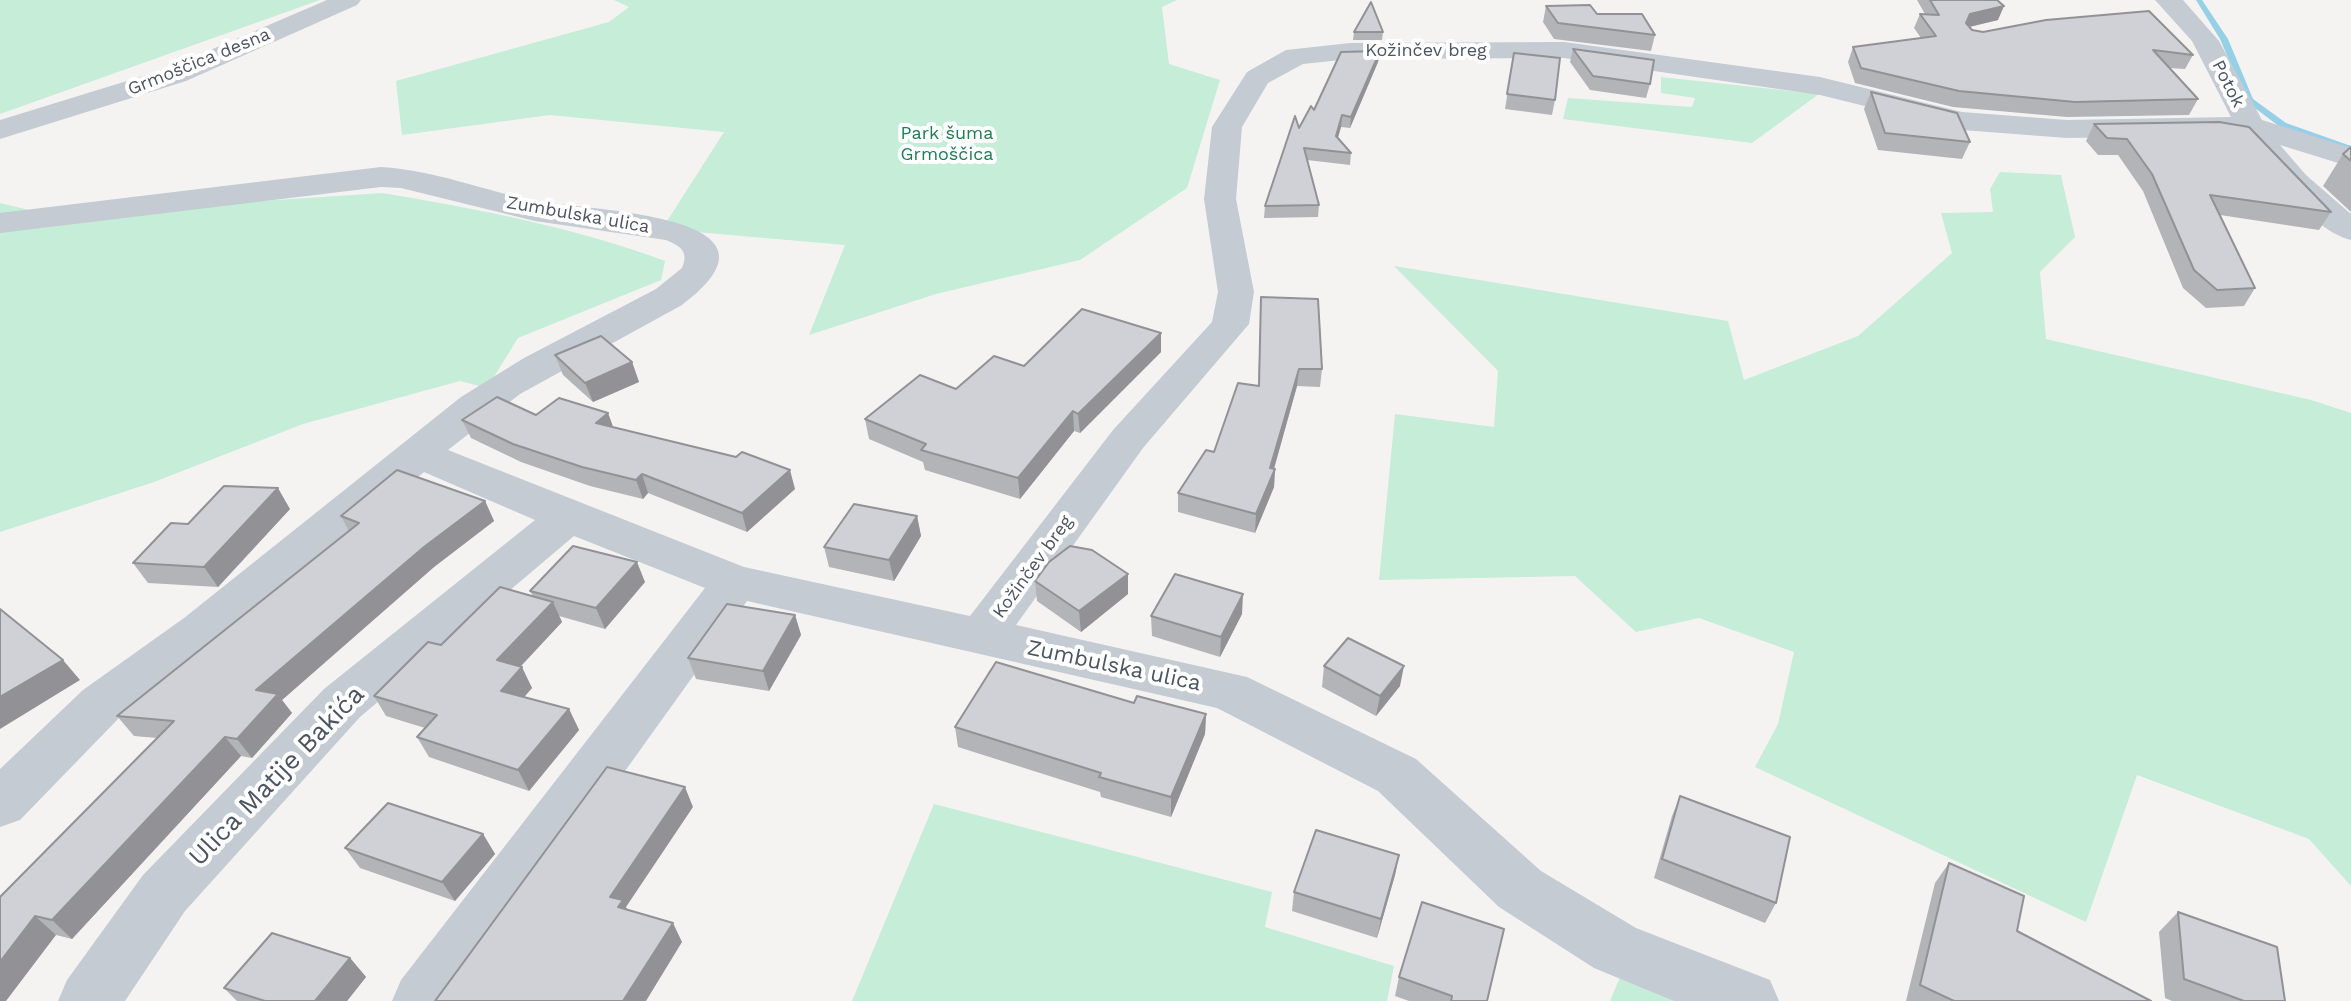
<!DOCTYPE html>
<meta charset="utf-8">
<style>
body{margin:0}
canvas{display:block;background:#f4f3f2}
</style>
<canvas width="2351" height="1001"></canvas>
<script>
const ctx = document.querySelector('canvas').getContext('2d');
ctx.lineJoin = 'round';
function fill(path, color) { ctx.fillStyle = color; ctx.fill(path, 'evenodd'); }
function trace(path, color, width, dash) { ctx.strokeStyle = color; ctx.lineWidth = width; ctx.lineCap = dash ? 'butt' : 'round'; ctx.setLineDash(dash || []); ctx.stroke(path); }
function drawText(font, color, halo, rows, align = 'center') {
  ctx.font = font + ' "Work Sans",sans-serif'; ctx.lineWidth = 8; ctx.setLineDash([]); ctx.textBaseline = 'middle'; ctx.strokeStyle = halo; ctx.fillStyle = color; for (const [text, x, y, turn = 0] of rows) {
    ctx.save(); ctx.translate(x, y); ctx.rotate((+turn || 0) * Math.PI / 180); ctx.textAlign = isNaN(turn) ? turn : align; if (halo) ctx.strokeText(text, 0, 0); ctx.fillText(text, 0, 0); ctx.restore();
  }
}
fill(new Path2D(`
 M 0,0 L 320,0 L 0,114 Z
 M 614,0 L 1177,0 L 1162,7 L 1169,64 L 1220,80 L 1187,188 L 1080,260 L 936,294 L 809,335 L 845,245 L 662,229 L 724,132 L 550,115 L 402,135 L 396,81 L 609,22 L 629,7 Z
 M 1661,77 L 1819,94 L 1752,143 L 1563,119 L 1568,98 L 1692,107 L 1695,98 L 1661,93 Z
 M 2000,172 L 2061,175 L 2075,237 L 2040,272 L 2046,339 L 2311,400 L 2351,413 L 2351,886 L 2309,839 L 2137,775 L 2086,922 L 1755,767 L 1778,724 L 1794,652 L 1699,618 L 1636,632 L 1575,576 L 1379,580 L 1395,414 L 1494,427 L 1498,371 L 1394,266 L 1728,321 L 1744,380 L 1858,336 L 1952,253 L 1941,213 L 1993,212 L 1990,189 Z
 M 382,193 C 477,209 574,227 665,261 L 661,280 L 518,338 L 487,388 L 460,381 L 303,424 L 154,482 L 0,532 L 0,203 L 50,215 Z
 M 934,804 L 1272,892 L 1265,927 L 1394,966 L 1387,1001 L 852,1001 Z
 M 1621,975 L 1680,1001 L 1610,1001 Z`), '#c5edd8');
fill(new Path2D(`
 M 2196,0 L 2202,0 L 2228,39 L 2253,99 L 2286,123 L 2351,146 L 2351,152 L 2280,127 L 2247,102 L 2220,39 Z`), '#96d0e7');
fill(new Path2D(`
 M 327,0 L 361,0 L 357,5 L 186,81 L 0,139 L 0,120 L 166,69 Z
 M 2155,0 L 2183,0 L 2219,41 L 2262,120 L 2351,148 L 2351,167 L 2280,145 L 2306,175 L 2351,214 L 2351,240 C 2313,231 2263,168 2242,135 L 2067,138 L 1962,130 L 1820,95 L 1564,58 L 1350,59 L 1303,64 L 1268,83 L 1242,127 L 1236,199 L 1254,292 L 1249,324 L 1143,448 L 1016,625 L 1247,677 L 1416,759 L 1541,871 L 1636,928 L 1770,980 L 1779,1001 L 1674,1001 L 1594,968 L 1499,907 L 1378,791 L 1217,708 L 747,601 L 460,1001 L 392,1001 L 401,980 L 705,588 L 574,536 L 360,717 L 185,911 L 125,1001 L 58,1001 L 67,980 L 143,875 L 324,689 L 535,520 L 424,472 L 218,644 L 119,718 L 20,820 L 0,827 L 0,769 L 83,690 L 184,618 L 461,397 L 524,358 L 656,289 L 682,268 C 689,252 681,246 666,240 L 535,221 L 401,188 L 381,187 L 0,233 L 0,213 L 381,167 C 435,170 484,191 537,201 C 586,211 806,213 682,305 L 520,394 L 448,450 L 744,567 L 970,616 L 1113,430 L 1212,322 L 1218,292 L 1204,199 L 1212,127 L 1247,72 L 1286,50 L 1350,43 L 1564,42 L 1820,77 L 1962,112 L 2067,120 L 2231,117 L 2192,41 Z`), '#c4cbd2');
fill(new Path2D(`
 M 1917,0 L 1997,0 L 1998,20 L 1970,27 L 1972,30 L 2193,55 L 2185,69 L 2169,68 L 2198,99 L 2189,115 L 2067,117 L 1953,107 L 1855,83 L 1848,62 L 1853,47 L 1921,38 L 1914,28 L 1920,14 L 1925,14 Z
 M 1546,6 L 1597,14 L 1655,35 L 1651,51 L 1554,39 L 1543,22 Z
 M 1354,32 L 1383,32 L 1382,40 L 1353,40 Z
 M 1573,49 L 1650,84 L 1646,98 L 1590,90 L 1570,62 Z
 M 1380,51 L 1378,62 L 1350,128 L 1341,127 L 1338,138 L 1351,153 L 1350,165 L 1307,160 L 1319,205 L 1318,217 L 1264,218 L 1265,206 L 1299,128 L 1314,110 Z
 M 1514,53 L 1555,100 L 1552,115 L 1505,109 Z
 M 1871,92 L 1970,142 L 1962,159 L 1878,150 L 1864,109 Z
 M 2094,124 L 2331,212 L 2319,230 L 2220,215 L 2255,288 L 2244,306 L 2206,308 L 2183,288 L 2143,191 L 2118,155 L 2098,155 L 2086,141 Z
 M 2351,147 L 2351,212 L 2323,186 L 2343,154 Z
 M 1261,297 L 1322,369 L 1320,387 L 1297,386 L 1274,469 L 1275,469 L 1274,487 L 1255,533 L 1178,512 L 1178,493 L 1214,452 L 1258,386 Z
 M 1161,333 L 1161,352 L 1080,433 L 1074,431 L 1020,499 L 925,470 L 923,462 L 869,439 L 865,419 L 956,389 Z
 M 555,355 L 632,362 L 639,382 L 593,402 L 563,375 Z
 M 608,413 L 613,428 L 795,489 L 747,532 L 648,493 L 643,499 L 590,486 L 521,462 L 471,438 L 462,420 L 536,415 Z
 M 485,501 L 494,521 L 434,567 L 282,700 L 292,713 L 252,758 L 241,756 L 72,939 L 56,935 L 0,897 L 157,738 L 134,736 L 117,716 L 349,531 L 341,516 Z
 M 290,509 L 218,587 L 148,583 L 133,563 L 188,524 Z
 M 917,516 L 921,536 L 894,581 L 829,567 L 824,547 Z
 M 1035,581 L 1128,594 L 1081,632 L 1037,601 Z
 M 645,582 L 605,629 L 559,616 L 562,622 L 520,667 L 532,688 L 524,697 L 569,709 L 579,730 L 529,791 L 429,757 L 417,737 L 425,728 L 386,716 L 374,696 L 441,645 L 533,596 L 530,591 Z
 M 1242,614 L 1220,657 L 1152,636 L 1151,616 Z
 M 795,615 L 801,635 L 769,691 L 696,679 L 688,658 Z
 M 1324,666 L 1400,686 L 1376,716 L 1322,687 Z
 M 1134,703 L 1206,714 L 1205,734 L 1171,817 L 1101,797 L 1100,792 L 958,747 L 955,727 Z
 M 1680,796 L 1776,903 L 1765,923 L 1654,878 L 1672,816 Z
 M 483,834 L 495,854 L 455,901 L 360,868 L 345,848 Z
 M 1399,855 L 1395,875 L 1377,938 L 1292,911 L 1294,892 Z
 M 1949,863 L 2017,931 L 2151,1001 L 1906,1001 L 1935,883 Z
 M 2178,912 L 2285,1001 L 2172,1001 L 2165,998 L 2159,932 Z
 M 350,958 L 366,977 L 347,1001 L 237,1001 L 224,988 Z
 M 1399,977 L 1487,1001 L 1409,1001 L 1395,996 Z`), '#b3b4b8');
fill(new Path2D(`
 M 2004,6 L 1998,20 L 1964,28 L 1970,14 Z
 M 1380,51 L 1378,62 L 1350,128 L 1351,117 Z
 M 1342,115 L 1341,127 L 1335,147 L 1336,136 Z
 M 1161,333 L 1161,352 L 1080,433 L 1078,414 Z
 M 632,362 L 639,382 L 593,402 L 585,383 Z
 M 1299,369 L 1297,386 L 1271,479 L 1275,469 L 1274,487 L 1255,533 L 1256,514 Z
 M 1073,411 L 1074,431 L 1020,499 L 1018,478 Z
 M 608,413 L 615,432 L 596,423 Z
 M 790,470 L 795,489 L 747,532 L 742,513 Z
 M 642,474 L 648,493 L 643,499 L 636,480 Z
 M 278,488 L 290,509 L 218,587 L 204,567 Z
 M 485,501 L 494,521 L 434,567 L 282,700 L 292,713 L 252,758 L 237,739 L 256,690 L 424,547 Z
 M 917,516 L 921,536 L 894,581 L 889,560 Z
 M 637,562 L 645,582 L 605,629 L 596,608 Z
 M 1128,574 L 1128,594 L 1081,632 L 1079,611 Z
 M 1243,594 L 1242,614 L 1220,657 L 1221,637 Z
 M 553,602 L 562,622 L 507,681 L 497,660 Z
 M 795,615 L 801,635 L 769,691 L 763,671 Z
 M 63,660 L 80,680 L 0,729 L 0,697 Z
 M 1404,666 L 1400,686 L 1376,716 L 1380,696 Z
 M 522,667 L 532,688 L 512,711 L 501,691 Z
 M 569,709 L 579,730 L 529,791 L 518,770 Z
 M 1206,714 L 1205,734 L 1171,817 L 1171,797 Z
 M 225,737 L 241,756 L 72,939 L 52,920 Z
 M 685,787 L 693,807 L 626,907 L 633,920 L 628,927 L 610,897 Z
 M 483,834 L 495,854 L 455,901 L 442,882 Z
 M 1399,855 L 1395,875 L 1377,938 L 1381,919 Z
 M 35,916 L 56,935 L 6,1001 L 0,1001 L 0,962 Z
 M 673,923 L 682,942 L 646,1001 L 623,1001 Z
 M 350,958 L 366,977 L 347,1001 L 315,1001 Z`), '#929296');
const building = new Path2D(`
 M 1930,0 L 1997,0 L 2004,6 L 1970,14 L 1966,23 L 1972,30 L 1983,32 L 2046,20 L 2149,11 L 2193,55 L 2153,50 L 2198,99 L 2075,102 L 1959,91 L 1861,68 L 1853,47 L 1936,36 L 1920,14 L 1939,15 Z
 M 1371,2 L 1383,32 L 1354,32 Z
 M 1590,5 L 1597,14 L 1642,14 L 1655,35 L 1558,23 L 1546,6 Z
 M 1573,49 L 1654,60 L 1650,84 L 1593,76 Z
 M 1380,51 L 1351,117 L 1342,115 L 1336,136 L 1351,153 L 1304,148 L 1319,205 L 1265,206 L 1295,116 L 1299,128 L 1311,106 L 1314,110 L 1341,52 Z
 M 1514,53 L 1560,58 L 1555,100 L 1507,94 Z
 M 1871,92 L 1957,113 L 1970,142 L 1885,133 Z
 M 2219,122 L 2249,127 L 2331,212 L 2210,195 L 2255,288 L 2217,290 L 2194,270 L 2152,174 L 2127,139 L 2107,138 L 2094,124 Z
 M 2351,147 L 2351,161 L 2343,154 Z
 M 1261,297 L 1318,299 L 1322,369 L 1299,369 L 1270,468 L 1275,469 L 1256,514 L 1178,493 L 1206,450 L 1214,452 L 1238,383 L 1259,386 Z
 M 1082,309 L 1161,333 L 1078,414 L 1073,411 L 1018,478 L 921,450 L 926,444 L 865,419 L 920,375 L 956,389 L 994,356 L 1024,366 Z
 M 601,336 L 632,362 L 585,383 L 555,355 Z
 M 497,397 L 536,415 L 559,398 L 608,413 L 596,423 L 736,457 L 742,452 L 790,470 L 742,513 L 642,474 L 636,480 L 582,467 L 513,444 L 462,420 Z
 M 397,470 L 485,501 L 424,547 L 256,690 L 278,694 L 237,739 L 225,737 L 52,920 L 35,916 L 0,962 L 0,897 L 174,721 L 117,716 L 359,523 L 341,516 Z
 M 224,486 L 278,488 L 204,567 L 133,563 L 171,523 L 188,524 Z
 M 854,504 L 917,516 L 889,560 L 824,547 Z
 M 573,546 L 637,562 L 596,608 L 530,591 Z
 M 1070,546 L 1092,550 L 1128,574 L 1079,611 L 1035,581 L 1049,562 Z
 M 1175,574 L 1243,594 L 1221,637 L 1151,616 Z
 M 500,587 L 553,602 L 497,660 L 522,667 L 501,691 L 569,709 L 518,770 L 417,737 L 437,715 L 374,696 L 428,642 L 441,645 Z
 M 727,604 L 795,615 L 763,671 L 688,658 Z
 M 0,609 L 63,660 L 0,697 Z
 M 1348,638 L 1404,666 L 1380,696 L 1324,666 Z
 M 996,662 L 1134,703 L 1137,696 L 1206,714 L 1171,797 L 1099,777 L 1101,773 L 955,727 Z
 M 607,767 L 685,787 L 610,897 L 623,900 L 618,907 L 673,923 L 623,1001 L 435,1001 Z
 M 1680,796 L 1790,837 L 1776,903 L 1662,859 Z
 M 388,803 L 483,834 L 442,882 L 345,848 Z
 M 1316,830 L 1399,855 L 1381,919 L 1294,892 Z
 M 1949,863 L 2024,896 L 2017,931 L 2151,1001 L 1954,1001 L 1920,985 Z
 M 1422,902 L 1504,929 L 1487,1001 L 1451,1001 L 1452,996 L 1399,977 Z
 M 2178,912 L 2277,947 L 2285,1001 L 2244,1001 L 2184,979 Z
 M 272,933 L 350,958 L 315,1001 L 265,1001 L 224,988 Z`);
fill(building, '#d0d1d6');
trace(building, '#929296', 2);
drawText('18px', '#4b545f', '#fff', [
 ["Kožinčev breg",1426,51],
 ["Grmoščica desna",199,62,-22],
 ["Potok",2228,84,63],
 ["Zumbulska ulica",578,215,10],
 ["Kožinčev breg",1033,567,-54]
]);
drawText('18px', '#1f7d54', '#fff', [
 ["Park šuma",947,134],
 ["Grmoščica",947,155]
]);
drawText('22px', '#4b545f', '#fff', [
 ["Zumbulska ulica",1114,666,12]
]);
drawText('26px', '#4b545f', '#fff', [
 ["Ulica Matije Bakića",277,776,-46]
]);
</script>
